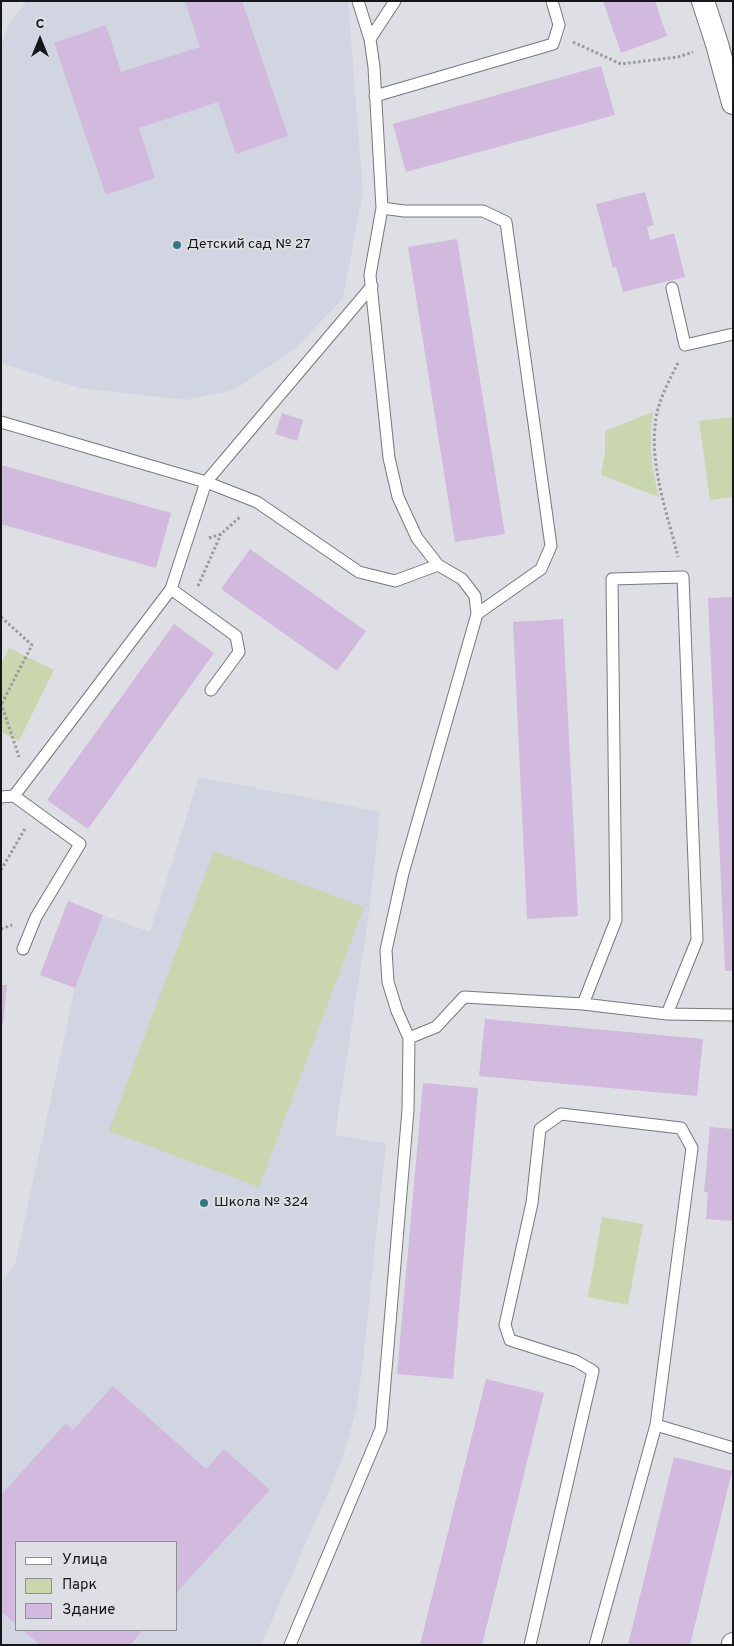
<!DOCTYPE html>
<meta charset="utf-8">
<style>
body{margin:0}
#map{position:relative;width:734px;height:1646px;overflow:hidden;background:#dddfe4;font-family:Overpass,sans-serif}
canvas{display:block}
.frame{position:absolute;inset:0;border:2px solid #151617;pointer-events:none}
.legend{position:absolute;left:15px;top:1541px;width:162px;height:90px;box-sizing:border-box;background:#dddfe4;border:1px solid #8d8f92;margin:0;padding:6px 9px;list-style:none;font-size:15px;color:#151617}
.legend li{display:flex;align-items:center;gap:10px;height:25px}
.legend b{width:25px;border:1px solid #8d8f92}
.north{position:absolute;left:15px;top:15px;width:50px;height:50px;-webkit-text-stroke:4px #dddfe4;paint-order:stroke;rotate:0deg;font-size:14px;font-weight:700;line-height:20px;text-align:center;color:#151617}
.north::after{content:'';display:block;margin:auto;width:18px;height:22px;background:#151617;clip-path:polygon(50% 0,100% 100%,50% 72%,0 100%)}
</style>
<div id="map">
<canvas width="734" height="1646"></canvas>
<div class="frame"></div>
<ul class="legend">
<li><b style="height:6px;background:#fff"></b>Улица</li>
<li><b style="height:14px;background:#c9d6ae"></b>Парк</li>
<li><b style="height:14px;background:#d2b9de"></b>Здание</li>
</ul>
<div class="north">С</div>
</div>
<script>
const ctx = document.querySelector('canvas').getContext('2d');
ctx.lineJoin = 'round';
function fill(path, color) { ctx.fillStyle = color; ctx.fill(path, 'evenodd'); }
function trace(path, color, width, dash) { ctx.strokeStyle = color; ctx.lineWidth = width; ctx.lineCap = dash ? 'butt' : 'round'; ctx.setLineDash(dash || []); ctx.stroke(path); }
function drawText(font, color, halo, rows, align = 'center') {
  ctx.font = font + ' Overpass,sans-serif'; ctx.lineWidth = 4; ctx.setLineDash([]); ctx.textBaseline = 'middle'; ctx.strokeStyle = halo; ctx.fillStyle = color; for (const [text, x, y, turn = 0] of rows) {
    ctx.save(); ctx.translate(x, y); ctx.rotate((+turn || 0) * Math.PI / 180); ctx.textAlign = isNaN(turn) ? turn : align; if (halo) ctx.strokeText(text, 0, 0); ctx.fillText(text, 0, 0); ctx.restore();
  }
}
fill(new Path2D(`
 M 27,1 L 348,1 L 363,192 L 343,298 L 295,349 L 234,390 L 186,400 L 79,388 L 1,363 L 1,47 L 9,25 Z
 M 199,777 L 380,812 L 369,913 L 335,1135 L 386,1143 L 363,1361 L 357,1406 L 346,1447 L 334,1479 L 261,1645 L 1,1645 L 1,1284 L 15,1264 L 75,988 L 103,915 L 150,932 ZM 16,1542 L 176,1542 L 176,1630 L 16,1630 Z`), '#d1d5e1');
fill(new Path2D(`
 M 653,412 C 649,442 651,468 659,497 L 601,475 L 605,453 L 605,431 Z
 M 733,417 L 733,497 L 710,500 L 699,421 Z
 M 9,648 L 54,670 L 19,741 L 1,732 L 1,664 Z
 M 214,851 L 364,907 L 259,1187 L 109,1131 Z
 M 602,1217 L 643,1224 L 628,1305 L 588,1297 Z`), '#c9d6ae');
fill(new Path2D(`
 M 185,1 L 242,1 L 288,136 L 236,154 L 218,102 L 139,128 L 155,178 L 106,195 L 54,43 L 106,25 L 121,72 L 200,47 Z
 M 603,1 L 655,1 L 667,36 L 621,53 Z
 M 601,66 L 615,115 L 406,172 L 393,124 Z
 M 645,192 L 654,225 L 647,227 L 650,240 L 674,233 L 685,277 L 623,292 L 616,267 L 613,268 L 596,204 Z
 M 457,239 L 505,534 L 455,542 L 408,247 Z
 M 282,413 L 303,420 L 297,441 L 275,434 Z
 M 1,465 L 171,513 L 156,568 L 1,524 Z
 M 250,549 L 366,631 L 337,671 L 221,589 Z
 M 733,597 L 733,971 L 725,971 L 708,598 Z
 M 563,619 L 578,916 L 527,919 L 513,622 Z
 M 174,624 L 214,653 L 88,829 L 47,800 Z
 M 68,901 L 103,915 L 75,988 L 40,975 Z
 M 1,985 L 7,985 L 3,1024 L 1,1024 Z
 M 485,1019 L 703,1039 L 697,1096 L 479,1076 Z
 M 423,1083 L 478,1088 L 453,1379 L 397,1374 Z
 M 710,1127 L 733,1129 L 733,1221 L 706,1219 L 708,1192 L 704,1192 Z
 M 486,1379 L 544,1393 L 482,1645 L 420,1645 Z
 M 113,1386 L 206,1469 L 224,1449 L 270,1490 L 176,1593 L 176,1542 L 16,1542 L 16,1624 L 1,1611 L 1,1495 L 66,1423 L 73,1430 Z
 M 674,1457 L 732,1471 L 690,1645 L 628,1645 Z
 M 23,1630 L 143,1630 L 130,1645 L 40,1645 Z`), '#d2b9de');
const lane = new Path2D(`
 M 370,39 L 395,1
 M 375,96 L 553,44 L 559,25 L 552,1
 M 382,208 L 404,211 L 483,211 L 506,222 L 551,546 L 541,569 L 477,614
 M 672,288 L 685,345 L 733,334
 M 1,422 L 206,482 L 257,502 L 359,572 L 395,581 L 438,565
 M 171,589 L 236,636 L 239,652 L 211,690
 M 14,796 L 80,844 L 36,917 L 23,949
 M 1,797 L 14,796 L 171,589 L 206,482 L 372,286
 M 583,1004 L 616,920 L 612,579 L 683,577 L 697,940 L 667,1014 L 733,1015
 M 409,1038 L 436,1027 L 464,997 L 583,1004 L 667,1014
 M 656,1425 L 733,1448
 M 290,1645 L 381,1429 L 408,1110 L 409,1038 L 397,1011 L 388,982 L 386,950 L 403,873 L 477,614 L 475,596 L 462,579 L 438,565 L 417,538 L 398,497 L 389,458 L 370,275 L 382,208 L 374,67 L 370,39 L 358,1
 M 530,1645 L 593,1371 L 576,1361 L 510,1340 L 505,1325 L 532,1203 L 540,1129 L 561,1114 L 681,1128 L 692,1148 L 656,1425 L 595,1645`);
const street = new Path2D(`
 M 703,1 L 717,44 L 733,103
 M 733,1645 L 733,1644`);
trace(lane, '#76787c', 13);
trace(street, '#76787c', 24);
trace(new Path2D(`
 M 573,42 L 621,64 L 678,57 L 693,52
 M 678,363 C 670,379 661,395 657,413 C 647,460 667,512 678,557
 M 209,538 L 221,534 L 240,517
 M 198,586 L 221,534
 M 1,617 L 32,645 L 2,703
 M 1,703 L 19,757
 M 1,870 L 26,827
 M 1,929 L 12,925`), '#989a9e', 3, [2.5, 2.5]);
trace(lane, '#fff', 11);
trace(street, '#fff', 22);
for (const [x, y, r, color] of [
 [177,245,5,"#327885"],
 [204,1203,5,"#327885"]
]) { const dot = new Path2D(); dot.arc(x, y, r, 0, 2 * Math.PI); ctx.fillStyle = color; ctx.fill(dot); trace(dot, '#dddfe4', 2); }
drawText('14px', '#151617', '#dddfe4', [
 ["Детский сад № 27",187,245],
 ["Школа № 324",214,1203]
], 'left');
</script>
